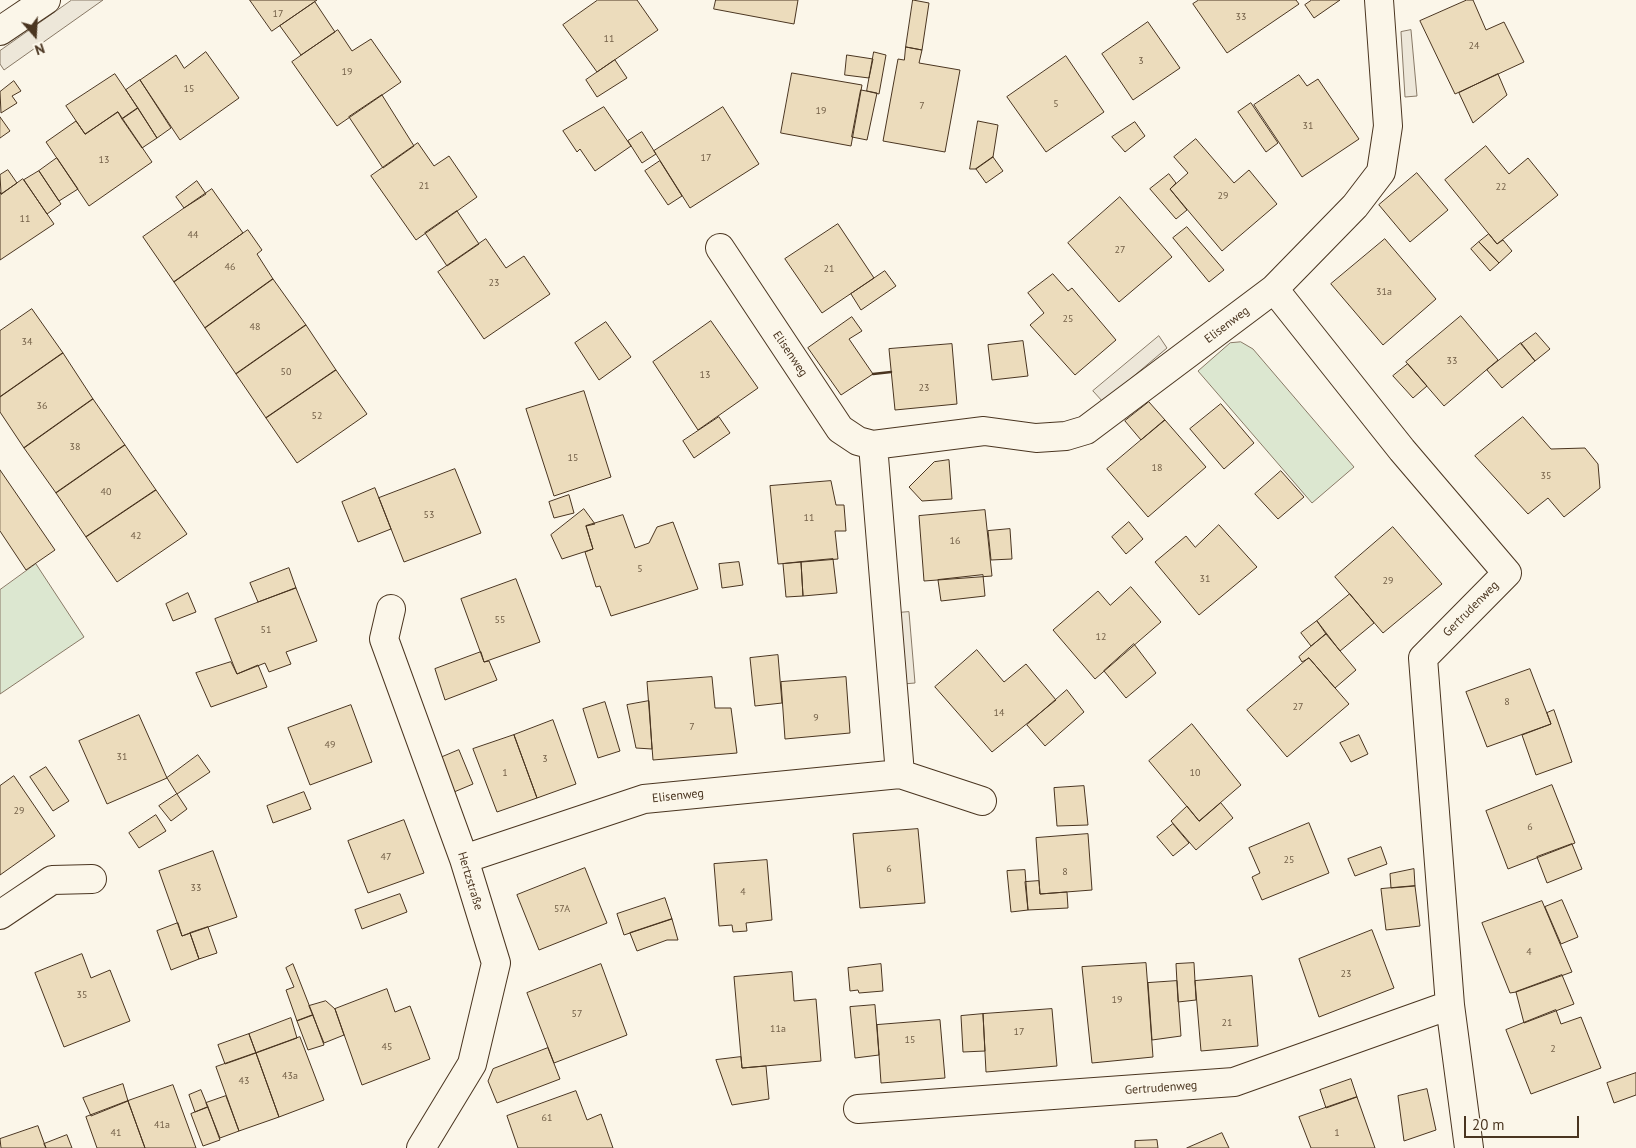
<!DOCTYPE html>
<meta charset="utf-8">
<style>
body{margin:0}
#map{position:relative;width:1636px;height:1148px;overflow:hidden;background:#fbf6e9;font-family:"PT Sans",sans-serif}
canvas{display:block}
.north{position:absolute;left:10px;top:10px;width:50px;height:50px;-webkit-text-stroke:4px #fbf6e9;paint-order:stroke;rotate:161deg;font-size:14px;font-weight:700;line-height:20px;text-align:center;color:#4a3520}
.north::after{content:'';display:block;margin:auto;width:18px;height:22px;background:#4a3520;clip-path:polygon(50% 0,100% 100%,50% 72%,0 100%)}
.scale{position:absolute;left:1464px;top:1116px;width:115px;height:22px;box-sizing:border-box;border:2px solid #4a3520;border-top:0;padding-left:6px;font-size:15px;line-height:18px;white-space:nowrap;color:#4a3520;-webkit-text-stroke:4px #fbf6e9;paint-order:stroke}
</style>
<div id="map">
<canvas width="1636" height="1148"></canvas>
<div class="north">N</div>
<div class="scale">20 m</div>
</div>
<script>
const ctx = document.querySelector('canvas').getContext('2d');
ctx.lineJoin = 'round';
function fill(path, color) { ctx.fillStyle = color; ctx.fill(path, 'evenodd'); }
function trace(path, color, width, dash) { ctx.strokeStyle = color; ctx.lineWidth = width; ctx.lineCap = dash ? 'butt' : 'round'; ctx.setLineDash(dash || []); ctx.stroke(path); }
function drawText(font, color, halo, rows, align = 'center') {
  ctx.font = font + ' "PT Sans",sans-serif'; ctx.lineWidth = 4; ctx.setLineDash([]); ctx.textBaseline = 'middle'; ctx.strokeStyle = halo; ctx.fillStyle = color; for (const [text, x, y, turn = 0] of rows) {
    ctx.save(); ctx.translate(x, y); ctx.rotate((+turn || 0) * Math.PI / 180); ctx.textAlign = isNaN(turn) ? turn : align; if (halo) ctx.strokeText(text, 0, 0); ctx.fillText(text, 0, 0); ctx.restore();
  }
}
const green = new Path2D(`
 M 1241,342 L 1253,349 L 1354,467 L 1312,503 L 1198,371 L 1230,343 Z
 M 36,564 L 84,637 L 0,694 L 0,590 Z`);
fill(green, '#dce7d0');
trace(green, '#887966', 1);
const parking = new Path2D(`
 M 72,0 L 103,0 L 4,70 L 0,64 L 0,51 Z
 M 1411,30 L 1417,96 L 1405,97 L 1401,32 Z
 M 1159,336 L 1167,348 L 1103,402 L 1093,391 Z
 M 909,612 L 915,683 L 903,684 L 897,613 Z`);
fill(parking, '#ede7d9');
trace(parking, '#887966', 1);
const building = new Path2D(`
 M 250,0 L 317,0 L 272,31 Z
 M 598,0 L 637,0 L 658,30 L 597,72 L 563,25 Z
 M 716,0 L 798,0 L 794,24 L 714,9 Z
 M 913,0 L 929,3 L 922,50 L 906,47 Z
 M 1199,0 L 1296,0 L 1299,4 L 1227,53 L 1193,4 Z
 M 1312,0 L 1340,0 L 1314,18 L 1305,5 Z
 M 1467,0 L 1473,0 L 1486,30 L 1504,22 L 1524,62 L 1455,94 L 1420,21 Z
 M 315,2 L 335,32 L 301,55 L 280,26 Z
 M 1148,22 L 1180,68 L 1133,100 L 1102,54 Z
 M 338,30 L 352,51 L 371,39 L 401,82 L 337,126 L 292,62 Z
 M 906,47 L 922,50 L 919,63 L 960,70 L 945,152 L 883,141 L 898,59 L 904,60 Z
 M 206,52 L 239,98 L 180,140 L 140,80 L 176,55 L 184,68 Z
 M 874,52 L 886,55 L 879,94 L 867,91 Z
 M 847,55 L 873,59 L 869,78 L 845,75 Z
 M 1066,56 L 1104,112 L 1046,152 L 1007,97 Z
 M 615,60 L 627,78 L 597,97 L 586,80 Z
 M 792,73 L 862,85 L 851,146 L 781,133 Z
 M 115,74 L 138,108 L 122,119 L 118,112 L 85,134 L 66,106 Z
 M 1498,74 L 1507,95 L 1473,123 L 1459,93 Z
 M 1299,75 L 1307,86 L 1318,79 L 1359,139 L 1302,177 L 1254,105 Z
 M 140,80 L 171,128 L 157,138 L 126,90 Z
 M 14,81 L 21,91 L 12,96 L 17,103 L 1,113 L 0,92 Z
 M 861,90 L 877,93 L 867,140 L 852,137 Z
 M 382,95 L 414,146 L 383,168 L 349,117 Z
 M 1251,103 L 1278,143 L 1266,152 L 1238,112 Z
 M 604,107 L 631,146 L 595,171 L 580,149 L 577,152 L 563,131 Z
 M 723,107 L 759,164 L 690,208 L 654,151 Z
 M 138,108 L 157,138 L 142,148 L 122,119 Z
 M 118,112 L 152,162 L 89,206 L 46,142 L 76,121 L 85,134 Z
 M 0,117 L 10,131 L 0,138 Z
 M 978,121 L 998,125 L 993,157 L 976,169 L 970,169 Z
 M 1135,122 L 1145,136 L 1125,152 L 1112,137 Z
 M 642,132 L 656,154 L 642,163 L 628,141 Z
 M 1196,139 L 1234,183 L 1249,170 L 1277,204 L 1222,251 L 1170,189 L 1188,173 L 1174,157 Z
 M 418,143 L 434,166 L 449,156 L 477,197 L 416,240 L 371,176 Z
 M 1486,146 L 1509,174 L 1528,158 L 1558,195 L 1497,244 L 1445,180 Z
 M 993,157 L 1003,171 L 986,183 L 976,169 Z
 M 57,158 L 78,189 L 59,201 L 39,171 Z
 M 660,161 L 682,196 L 668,205 L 645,171 Z
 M 8,170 L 17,183 L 1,194 L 0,175 Z
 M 39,171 L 61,204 L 47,214 L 24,180 Z
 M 1417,173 L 1448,210 L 1410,242 L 1379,205 Z
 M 1169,174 L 1176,183 L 1170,189 L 1187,210 L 1176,219 L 1150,189 Z
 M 23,179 L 54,224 L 0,260 L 0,192 L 1,194 Z
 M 197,181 L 206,194 L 184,208 L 176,197 Z
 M 212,189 L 243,233 L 174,282 L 143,237 Z
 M 1120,197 L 1172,257 L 1119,302 L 1068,243 Z
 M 457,211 L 479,244 L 447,266 L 425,233 Z
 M 838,224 L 874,278 L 822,313 L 785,259 Z
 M 1187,227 L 1224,270 L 1209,282 L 1173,238 Z
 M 248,230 L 262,250 L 257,254 L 273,279 L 205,328 L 174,282 Z
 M 1489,234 L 1497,244 L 1503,240 L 1512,251 L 1499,263 L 1479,242 Z
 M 486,239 L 506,268 L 524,256 L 550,294 L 484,339 L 438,272 Z
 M 1385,239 L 1436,299 L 1383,345 L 1331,284 Z
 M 1479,242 L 1499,263 L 1490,271 L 1471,249 Z
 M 885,271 L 896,286 L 861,310 L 851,294 Z
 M 1053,274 L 1068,291 L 1072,288 L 1116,340 L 1075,375 L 1030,325 L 1044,313 L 1028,293 Z
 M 273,279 L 306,325 L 236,374 L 205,328 Z
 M 32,309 L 63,353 L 0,397 L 0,331 Z
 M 1461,316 L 1498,360 L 1444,406 L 1406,362 Z
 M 852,317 L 862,331 L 849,339 L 873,374 L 841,395 L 808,348 Z
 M 711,321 L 758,388 L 698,430 L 653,362 Z
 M 606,322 L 631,357 L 599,380 L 575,343 Z
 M 306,325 L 336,370 L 266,418 L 236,374 Z
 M 1536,333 L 1550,349 L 1535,361 L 1521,344 Z
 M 1023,341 L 1028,376 L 992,380 L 988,345 Z
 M 1521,343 L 1535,361 L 1502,388 L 1487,370 Z
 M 952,344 L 957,404 L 895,410 L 889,349 Z
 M 63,353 L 93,399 L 24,448 L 0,412 L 0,397 Z
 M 1408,364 L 1427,386 L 1413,398 L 1393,376 Z
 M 336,370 L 367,414 L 297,463 L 266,418 Z
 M 584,391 L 611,477 L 554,496 L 526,409 Z
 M 93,399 L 125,445 L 56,493 L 24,448 Z
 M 1149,402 L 1165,420 L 1141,440 L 1125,421 Z
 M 1221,404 L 1254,443 L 1224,469 L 1190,429 Z
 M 719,417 L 730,433 L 694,458 L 683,441 Z
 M 1523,417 L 1551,449 L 1585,448 L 1598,464 L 1600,488 L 1564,517 L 1548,498 L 1528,514 L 1475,456 Z
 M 1165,420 L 1206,467 L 1148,517 L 1107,469 Z
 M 125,445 L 156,490 L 86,537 L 56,493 Z
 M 949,460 L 952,499 L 922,501 L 909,487 L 934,462 Z
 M 455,469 L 481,533 L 404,562 L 379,498 Z
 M 0,470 L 55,550 L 26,570 L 0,531 Z
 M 1281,471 L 1304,497 L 1278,519 L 1255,494 Z
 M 831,481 L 836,505 L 844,505 L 846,531 L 835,531 L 838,559 L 778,564 L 770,486 Z
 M 375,488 L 391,529 L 358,542 L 342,502 Z
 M 156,490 L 187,534 L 117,582 L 86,537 Z
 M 569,495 L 574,513 L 554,518 L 549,502 Z
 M 584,509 L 595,524 L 586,526 L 593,549 L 562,559 L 551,535 Z
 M 985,510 L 992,576 L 924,581 L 919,516 Z
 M 623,515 L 635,548 L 649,543 L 657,527 L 673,522 L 698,589 L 611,616 L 600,586 L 596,587 L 585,552 L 593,549 L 586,526 Z
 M 1129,522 L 1143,539 L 1126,554 L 1112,537 Z
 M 1219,525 L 1257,567 L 1199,615 L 1155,562 L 1186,536 L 1195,547 Z
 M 1393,527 L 1442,584 L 1383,633 L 1335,577 Z
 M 1010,529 L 1012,559 L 991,560 L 988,531 Z
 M 833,559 L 837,593 L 803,596 L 801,562 Z
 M 739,562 L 743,585 L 722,588 L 719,564 Z
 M 801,562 L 803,596 L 786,597 L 783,564 Z
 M 289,568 L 296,588 L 258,602 L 250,583 Z
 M 983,575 L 985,596 L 941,601 L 938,580 Z
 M 516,579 L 540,642 L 484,662 L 461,599 Z
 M 1131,587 L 1161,622 L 1095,679 L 1053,630 L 1098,591 L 1110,605 Z
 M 296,588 L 317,641 L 286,652 L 291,664 L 269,672 L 265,663 L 237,674 L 215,619 Z
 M 188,593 L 196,612 L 173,621 L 166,604 Z
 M 1350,594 L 1374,623 L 1340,651 L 1317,621 Z
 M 1317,621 L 1326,634 L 1311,646 L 1301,633 Z
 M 1326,634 L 1356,670 L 1335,688 L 1309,658 L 1302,662 L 1299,657 Z
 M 1134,644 L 1156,673 L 1126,698 L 1104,671 Z
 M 977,650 L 1004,682 L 1026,664 L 1056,700 L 992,752 L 935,687 Z
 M 481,652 L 484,662 L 489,661 L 497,680 L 445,700 L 435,669 Z
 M 778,655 L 782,703 L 755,706 L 750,658 Z
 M 1309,658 L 1349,704 L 1287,757 L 1247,710 Z
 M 231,662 L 237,674 L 258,665 L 267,687 L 211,707 L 196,673 Z
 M 1530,669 L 1551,724 L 1487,747 L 1466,692 Z
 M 712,677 L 715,708 L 731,708 L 737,753 L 653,760 L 647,682 Z
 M 846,677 L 850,733 L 785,739 L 781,682 Z
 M 1067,690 L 1084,712 L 1045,746 L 1027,725 Z
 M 649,701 L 652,749 L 636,748 L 627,705 Z
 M 605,702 L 620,751 L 598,758 L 583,709 Z
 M 351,705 L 372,762 L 310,785 L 288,728 Z
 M 1554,710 L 1572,762 L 1536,775 L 1522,735 L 1551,724 L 1547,713 Z
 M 139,715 L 167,778 L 107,804 L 79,741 Z
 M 553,720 L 576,784 L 537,798 L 514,735 Z
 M 1192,724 L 1241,785 L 1199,821 L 1149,761 Z
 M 514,735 L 537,798 L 497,812 L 473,749 Z
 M 1359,735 L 1368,754 L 1351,762 L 1340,743 Z
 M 459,750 L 473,784 L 454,792 L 440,758 Z
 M 198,755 L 210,772 L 177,794 L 167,778 Z
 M 46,767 L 69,801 L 53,811 L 30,777 Z
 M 14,776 L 55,836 L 0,875 L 0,786 Z
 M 1552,785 L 1575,843 L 1508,869 L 1486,811 Z
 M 1084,786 L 1088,825 L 1057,826 L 1054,788 Z
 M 304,792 L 311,809 L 273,823 L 267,806 Z
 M 177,794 L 187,809 L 171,821 L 159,806 Z
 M 1221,803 L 1233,818 L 1196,850 L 1171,821 L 1187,806 L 1199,821 Z
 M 156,815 L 166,831 L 139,848 L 129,833 Z
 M 404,820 L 424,873 L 368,893 L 348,841 Z
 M 1309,823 L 1329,873 L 1262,900 L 1252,877 L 1260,873 L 1249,848 Z
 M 1173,824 L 1189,843 L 1173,856 L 1157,837 Z
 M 918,829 L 925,903 L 860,908 L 853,834 Z
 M 1088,834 L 1092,890 L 1040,894 L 1036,838 Z
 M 1572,844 L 1582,869 L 1547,883 L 1537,857 Z
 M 1381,847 L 1387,864 L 1355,876 L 1348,859 Z
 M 213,851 L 237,917 L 182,936 L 159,871 Z
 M 767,860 L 772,920 L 746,923 L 747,931 L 733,932 L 732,925 L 719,926 L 714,864 Z
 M 585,868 L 607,923 L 539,950 L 517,895 Z
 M 1414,869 L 1415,886 L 1391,888 L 1390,874 Z
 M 1025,870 L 1028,910 L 1011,912 L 1007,871 Z
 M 1039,881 L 1040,894 L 1067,892 L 1068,908 L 1028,910 L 1025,882 Z
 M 1415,886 L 1420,926 L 1386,930 L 1381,889 Z
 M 400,894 L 407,912 L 362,929 L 355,910 Z
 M 665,898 L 672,919 L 624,935 L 617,914 Z
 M 1562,900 L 1578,937 L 1561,944 L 1545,907 Z
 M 1542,901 L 1572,972 L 1516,992 L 1510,993 L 1482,923 Z
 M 672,919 L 678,940 L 667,940 L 637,951 L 630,933 Z
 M 178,923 L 182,936 L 190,933 L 199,959 L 171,970 L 157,931 Z
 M 208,927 L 217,953 L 199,959 L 190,933 Z
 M 1372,930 L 1394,988 L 1319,1017 L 1299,959 Z
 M 82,954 L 91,978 L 110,970 L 130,1021 L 64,1047 L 35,973 Z
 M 1146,963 L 1153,1057 L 1092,1063 L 1082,967 Z
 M 1194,963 L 1196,1000 L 1178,1002 L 1176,964 Z
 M 293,964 L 313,1015 L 297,1021 L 286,990 L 294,987 L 286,968 Z
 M 601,964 L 627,1035 L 554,1063 L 527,993 Z
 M 881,964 L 883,991 L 859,993 L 858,990 L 850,991 L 848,968 Z
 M 792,972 L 794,1001 L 816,999 L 821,1061 L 742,1068 L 734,977 Z
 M 1562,975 L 1574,1004 L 1524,1023 L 1516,992 Z
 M 1252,976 L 1258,1046 L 1201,1051 L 1195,981 Z
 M 1177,981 L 1181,1036 L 1152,1040 L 1148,983 Z
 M 387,989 L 395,1012 L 410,1006 L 430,1059 L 362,1085 L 335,1009 Z
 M 326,1001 L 335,1009 L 344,1035 L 324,1043 L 309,1006 Z
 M 875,1005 L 879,1055 L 855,1058 L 850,1007 Z
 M 1052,1009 L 1057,1066 L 986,1072 L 983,1014 Z
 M 1556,1010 L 1561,1024 L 1581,1017 L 1601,1068 L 1531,1094 L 1506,1030 Z
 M 983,1014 L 985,1051 L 963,1052 L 961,1016 Z
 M 313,1015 L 324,1045 L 308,1050 L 297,1021 Z
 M 291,1018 L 297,1038 L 256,1053 L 249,1034 Z
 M 940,1020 L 945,1078 L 881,1083 L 877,1025 Z
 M 249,1034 L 256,1053 L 225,1064 L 218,1045 Z
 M 300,1037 L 324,1100 L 279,1117 L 256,1053 Z
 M 548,1048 L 560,1079 L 497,1103 L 488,1081 L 493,1069 Z
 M 256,1053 L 279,1117 L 239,1131 L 216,1067 Z
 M 741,1057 L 742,1068 L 766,1066 L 769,1099 L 732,1105 L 716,1060 Z
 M 1636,1073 L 1636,1095 L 1614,1103 L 1607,1083 Z
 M 1351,1079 L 1357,1097 L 1326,1108 L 1320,1090 Z
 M 123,1084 L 128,1101 L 91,1116 L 83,1098 Z
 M 173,1085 L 196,1148 L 145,1148 L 128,1101 Z
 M 1427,1089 L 1436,1130 L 1404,1141 L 1398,1096 Z
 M 201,1090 L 208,1107 L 195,1112 L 189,1095 Z
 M 576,1091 L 587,1120 L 601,1114 L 613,1148 L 518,1148 L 507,1116 Z
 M 226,1096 L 239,1131 L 220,1138 L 206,1103 Z
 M 1357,1097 L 1375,1148 L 1311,1148 L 1299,1117 Z
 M 128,1101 L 145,1148 L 97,1148 L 86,1117 Z
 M 208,1107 L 220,1140 L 203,1146 L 191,1114 Z
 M 38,1126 L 46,1148 L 1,1148 L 0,1139 Z
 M 1222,1133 L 1229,1148 L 1187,1148 Z
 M 67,1135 L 72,1148 L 46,1148 L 44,1144 Z
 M 1157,1140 L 1158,1148 L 1135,1148 L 1135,1141 Z`);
fill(building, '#ecdcbc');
trace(building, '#4a3520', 1);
const minor = new Path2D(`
 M 0,31 L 46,0
 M 720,248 L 840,429 L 858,441 L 873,445
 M 1274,289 L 1402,450 L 1507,573 L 1423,658 L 1450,1005 L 1469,1148
 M 391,609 L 384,639 L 464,859 L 496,963 L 472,1064 L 421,1148
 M 900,774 L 982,801
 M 464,859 L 644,799 L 900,774 L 873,445 L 984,431 L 1036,438 L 1066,436 L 1086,430 L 1274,289 L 1355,206 L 1381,172 L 1388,126 L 1379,0
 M 0,915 L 52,880 L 92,879
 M 858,1109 L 1234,1082 L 1450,1005`);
trace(minor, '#4a3520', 30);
trace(minor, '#fbf6e9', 28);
trace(new Path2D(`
 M 873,374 L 891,372`), '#4a3520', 2.5);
drawText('10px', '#725f47', null, [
 ["17",278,14],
 ["33",1241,17],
 ["11",609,39],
 ["24",1474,46],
 ["3",1141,61],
 ["19",347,72],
 ["15",189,89],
 ["5",1056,104],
 ["7",922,106],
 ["19",821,111],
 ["31",1308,126],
 ["17",706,158],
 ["13",104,160],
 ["21",424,186],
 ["22",1501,187],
 ["29",1223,196],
 ["11",25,219],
 ["44",193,235],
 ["27",1120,250],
 ["46",230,267],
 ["21",829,269],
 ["23",494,283],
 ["31a",1384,292],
 ["25",1068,319],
 ["48",255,327],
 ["34",27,342],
 ["33",1452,361],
 ["50",286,372],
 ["13",705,375],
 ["23",924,388],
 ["36",42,406],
 ["52",317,416],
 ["38",75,447],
 ["15",573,458],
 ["18",1157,468],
 ["35",1546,476],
 ["40",106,492],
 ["53",429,515],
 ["11",809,518],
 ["42",136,536],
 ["16",955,541],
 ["5",640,569],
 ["31",1205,579],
 ["29",1388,581],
 ["55",500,620],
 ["51",266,630],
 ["12",1101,637],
 ["8",1507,702],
 ["27",1298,707],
 ["14",999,713],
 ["9",816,718],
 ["7",692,727],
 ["49",330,745],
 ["31",122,757],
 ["3",545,759],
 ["1",505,773],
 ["10",1195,773],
 ["29",19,811],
 ["6",1530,827],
 ["47",386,857],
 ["25",1289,860],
 ["6",889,869],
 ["8",1065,872],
 ["33",196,888],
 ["4",743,892],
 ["57A",562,909],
 ["4",1529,952],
 ["23",1346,974],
 ["35",82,995],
 ["19",1117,1000],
 ["57",577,1014],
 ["21",1227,1023],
 ["11a",778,1029],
 ["17",1019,1032],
 ["15",910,1040],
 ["45",387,1047],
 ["2",1553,1049],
 ["43a",290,1076],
 ["43",244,1081],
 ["61",547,1118],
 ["41a",162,1125],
 ["41",116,1133],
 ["1",1337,1133]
]);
drawText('12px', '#4a3520', '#fbf6e9', [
 ["Elisenweg",1227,325,-37],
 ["Elisenweg",790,354,56],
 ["Gertrudenweg",1471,609,-45],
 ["Elisenweg",678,796,-6],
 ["Hertzstraße",470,881,73],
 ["Gertrudenweg",1161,1088,-4]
]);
</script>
